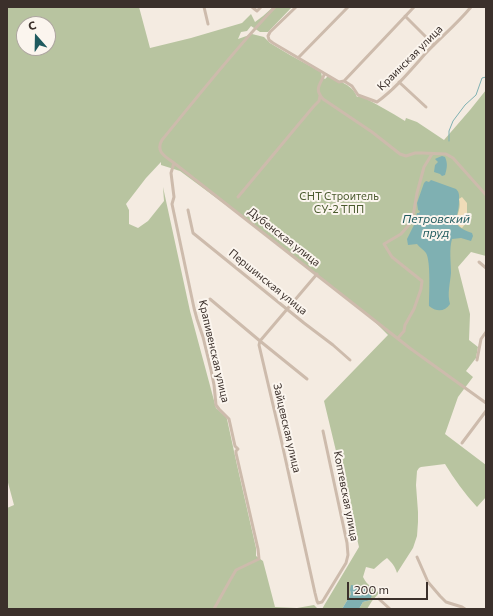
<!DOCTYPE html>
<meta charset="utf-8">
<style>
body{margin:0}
#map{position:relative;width:493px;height:616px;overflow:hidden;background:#f4ebe1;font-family:Commissioner,sans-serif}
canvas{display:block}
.frame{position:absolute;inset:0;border:8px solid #3b302b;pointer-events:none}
.north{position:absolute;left:16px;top:16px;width:40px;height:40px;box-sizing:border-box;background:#fbf5ee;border:1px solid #aea6a0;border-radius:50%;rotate:340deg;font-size:11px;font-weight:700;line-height:16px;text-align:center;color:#3b302b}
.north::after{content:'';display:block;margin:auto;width:14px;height:18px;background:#1f5a5e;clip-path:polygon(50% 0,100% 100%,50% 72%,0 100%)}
.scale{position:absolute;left:347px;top:582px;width:81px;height:18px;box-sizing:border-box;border:2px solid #3b302b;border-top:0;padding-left:5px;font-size:12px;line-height:14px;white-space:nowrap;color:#3b302b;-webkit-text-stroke:3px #fbf5ee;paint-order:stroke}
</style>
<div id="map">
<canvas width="493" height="616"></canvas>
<div class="frame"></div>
<div class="north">С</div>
<div class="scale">200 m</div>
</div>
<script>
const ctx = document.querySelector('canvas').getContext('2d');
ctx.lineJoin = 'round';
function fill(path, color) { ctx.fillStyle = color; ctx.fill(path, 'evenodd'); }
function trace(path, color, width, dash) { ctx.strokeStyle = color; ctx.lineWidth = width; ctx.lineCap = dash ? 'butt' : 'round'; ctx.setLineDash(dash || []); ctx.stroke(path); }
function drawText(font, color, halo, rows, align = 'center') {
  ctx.font = font + ' Commissioner,sans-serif'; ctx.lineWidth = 4; ctx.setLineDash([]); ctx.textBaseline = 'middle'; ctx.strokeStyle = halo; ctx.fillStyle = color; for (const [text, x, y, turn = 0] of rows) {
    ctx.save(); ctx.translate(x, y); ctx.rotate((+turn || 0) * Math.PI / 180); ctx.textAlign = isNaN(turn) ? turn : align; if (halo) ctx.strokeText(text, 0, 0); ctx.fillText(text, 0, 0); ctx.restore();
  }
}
fill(new Path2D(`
 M 7,7 L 139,7 L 150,48 L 191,38 L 242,23 L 251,14 L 255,22 L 263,16 L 273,7 L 292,7 L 268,32 L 260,32 L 251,26 L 247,31 L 241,32 L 238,39 L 252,34 L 264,37 L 270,43 L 290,55 L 321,72 L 322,77 L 325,79 L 328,76 C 339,81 353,85 357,97 L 361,96 C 376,104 391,112 405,121 L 406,118 L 417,122 L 444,140 L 470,110 L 486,90 L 486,256 L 471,252 L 458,267 L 470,314 L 469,340 L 478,347 L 476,358 L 466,371 L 473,377 L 458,397 L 445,434 L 486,465 L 486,497 L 477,507 C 465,494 454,479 445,464 L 421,467 L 419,468 L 417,471 L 416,485 L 418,512 L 418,522 L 417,536 L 413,548 L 397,573 C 395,566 392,563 387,558 L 383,561 L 374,569 L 366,567 L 363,577 C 368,587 372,586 379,593 L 372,601 L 367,609 L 359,609 L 363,602 L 371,600 L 369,590 L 368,591 L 366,589 L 363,588 L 356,585 L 350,590 L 351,594 L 342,609 L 322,609 L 359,547 L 324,401 L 388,335 L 371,318 L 242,217 L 180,171 L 161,165 L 161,162 L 146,178 L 126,204 L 129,210 L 129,224 L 138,228 L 148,221 L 164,201 L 163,187 L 190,311 L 216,408 L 226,417 L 227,419 L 237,465 L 256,548 L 256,556 L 263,561 L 275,607 L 297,608 L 314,605 L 318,609 L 7,609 L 7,508 L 14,505 L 7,479 ZM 24,24 L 48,24 L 48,48 L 24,48 Z`), '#b8c4a0');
fill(new Path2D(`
 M 462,197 L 467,203 L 467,213 L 465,214 L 466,223 L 462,228 C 453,222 457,218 459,210 C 460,206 460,202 459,199 Z`), '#efdcb8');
fill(new Path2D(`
 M 442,156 L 445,157 C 448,164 447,168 445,175 L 442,176 L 440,174 L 434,172 L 435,165 L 438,162 L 435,159 L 437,158 Z
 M 431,180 L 456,189 C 460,193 459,196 459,201 C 459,219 448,225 472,233 L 473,236 L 471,241 L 461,238 L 452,239 C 449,249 451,262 451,273 C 450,284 447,294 450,304 C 445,312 436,312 429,306 C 429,295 431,261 426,253 C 424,250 419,247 417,244 L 408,245 L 407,239 L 414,225 L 417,213 L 419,213 L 420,211 L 418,210 L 417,203 L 424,183 L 426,181 L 429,182 Z
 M 351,585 L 362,586 L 362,588 L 366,589 L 367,591 L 370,591 L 370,594 L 372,596 L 371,597 L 371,600 L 363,602 L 359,609 L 342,609 L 351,594 L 350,590 Z`), '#7fb0b2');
trace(new Path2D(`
 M 449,141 L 449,131 L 453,121 L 465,105 L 476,95 L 482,78 L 486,77`), '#7fb0b2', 1);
trace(new Path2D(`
 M 204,7 L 208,24
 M 252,7 L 257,11 L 261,7
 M 275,7 C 235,49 199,95 162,140 C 155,152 166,157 174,163 L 411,349 L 486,403
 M 296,7 L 270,32 L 268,36 L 269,40 L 273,43 L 339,82 L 344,81 L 352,86 L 358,95 L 377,102 C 395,89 410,71 425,54 C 440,38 457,24 471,7
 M 405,16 L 434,45
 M 298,58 L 348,7
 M 324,74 L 324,75 C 320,85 314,89 323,99 L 372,132 L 400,154 L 406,156 L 415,153 L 422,153 L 446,154 L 453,158 L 486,195
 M 344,81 L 414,7
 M 399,82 L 426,107
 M 174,163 L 171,173 L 174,197 L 172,204 L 194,308 L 197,319 L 203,337 L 211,370 L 214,385 L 216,405 L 219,409 L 229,419 L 235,446 L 238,449 L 236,451 L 236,453 L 258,549 L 259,559 L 236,570 L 229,582 L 214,609
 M 238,197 L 298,125 L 314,106 L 319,101 L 320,96
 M 188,210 L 193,233 L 304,323 L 333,345 L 350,360
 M 479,262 L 486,268
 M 317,274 L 260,341 L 259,345 L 281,439 L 315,593 L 317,601 L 318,603 L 322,602 L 324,599 L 346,563 L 348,555 L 347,543 L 323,431
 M 210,299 L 260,341 L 307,379
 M 398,338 L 404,331 L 405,325 L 414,309 L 421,289 L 422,281 L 392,257 L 384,244 L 401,234 L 408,226 L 413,216 L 417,193 L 424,167 L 432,154
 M 477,360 L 481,339 L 486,332
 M 462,443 L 486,411
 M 417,557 L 428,582 L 440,596 L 446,602 L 462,607 L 465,609
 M 379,599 L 390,609`), '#cdbbac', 3);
drawText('11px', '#3b302b', '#fbf5ee', [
 ["Краинская улица",410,58,-45],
 ["Дубенская улица",284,237,38],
 ["Першинская улица",268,282,39],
 ["Крапивенская улица",214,351,77],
 ["Зайцевская улица",287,428,77],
 ["Коптевская улица",346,496,79]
]);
drawText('11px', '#4a5a2e', '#fbf5ee', [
 ["СНТ Строитель",339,196],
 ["СУ-2 ТПП",339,209]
]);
drawText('italic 12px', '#1f5a5e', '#fbf5ee', [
 ["Петровский",436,219],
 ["пруд",436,233]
]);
</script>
